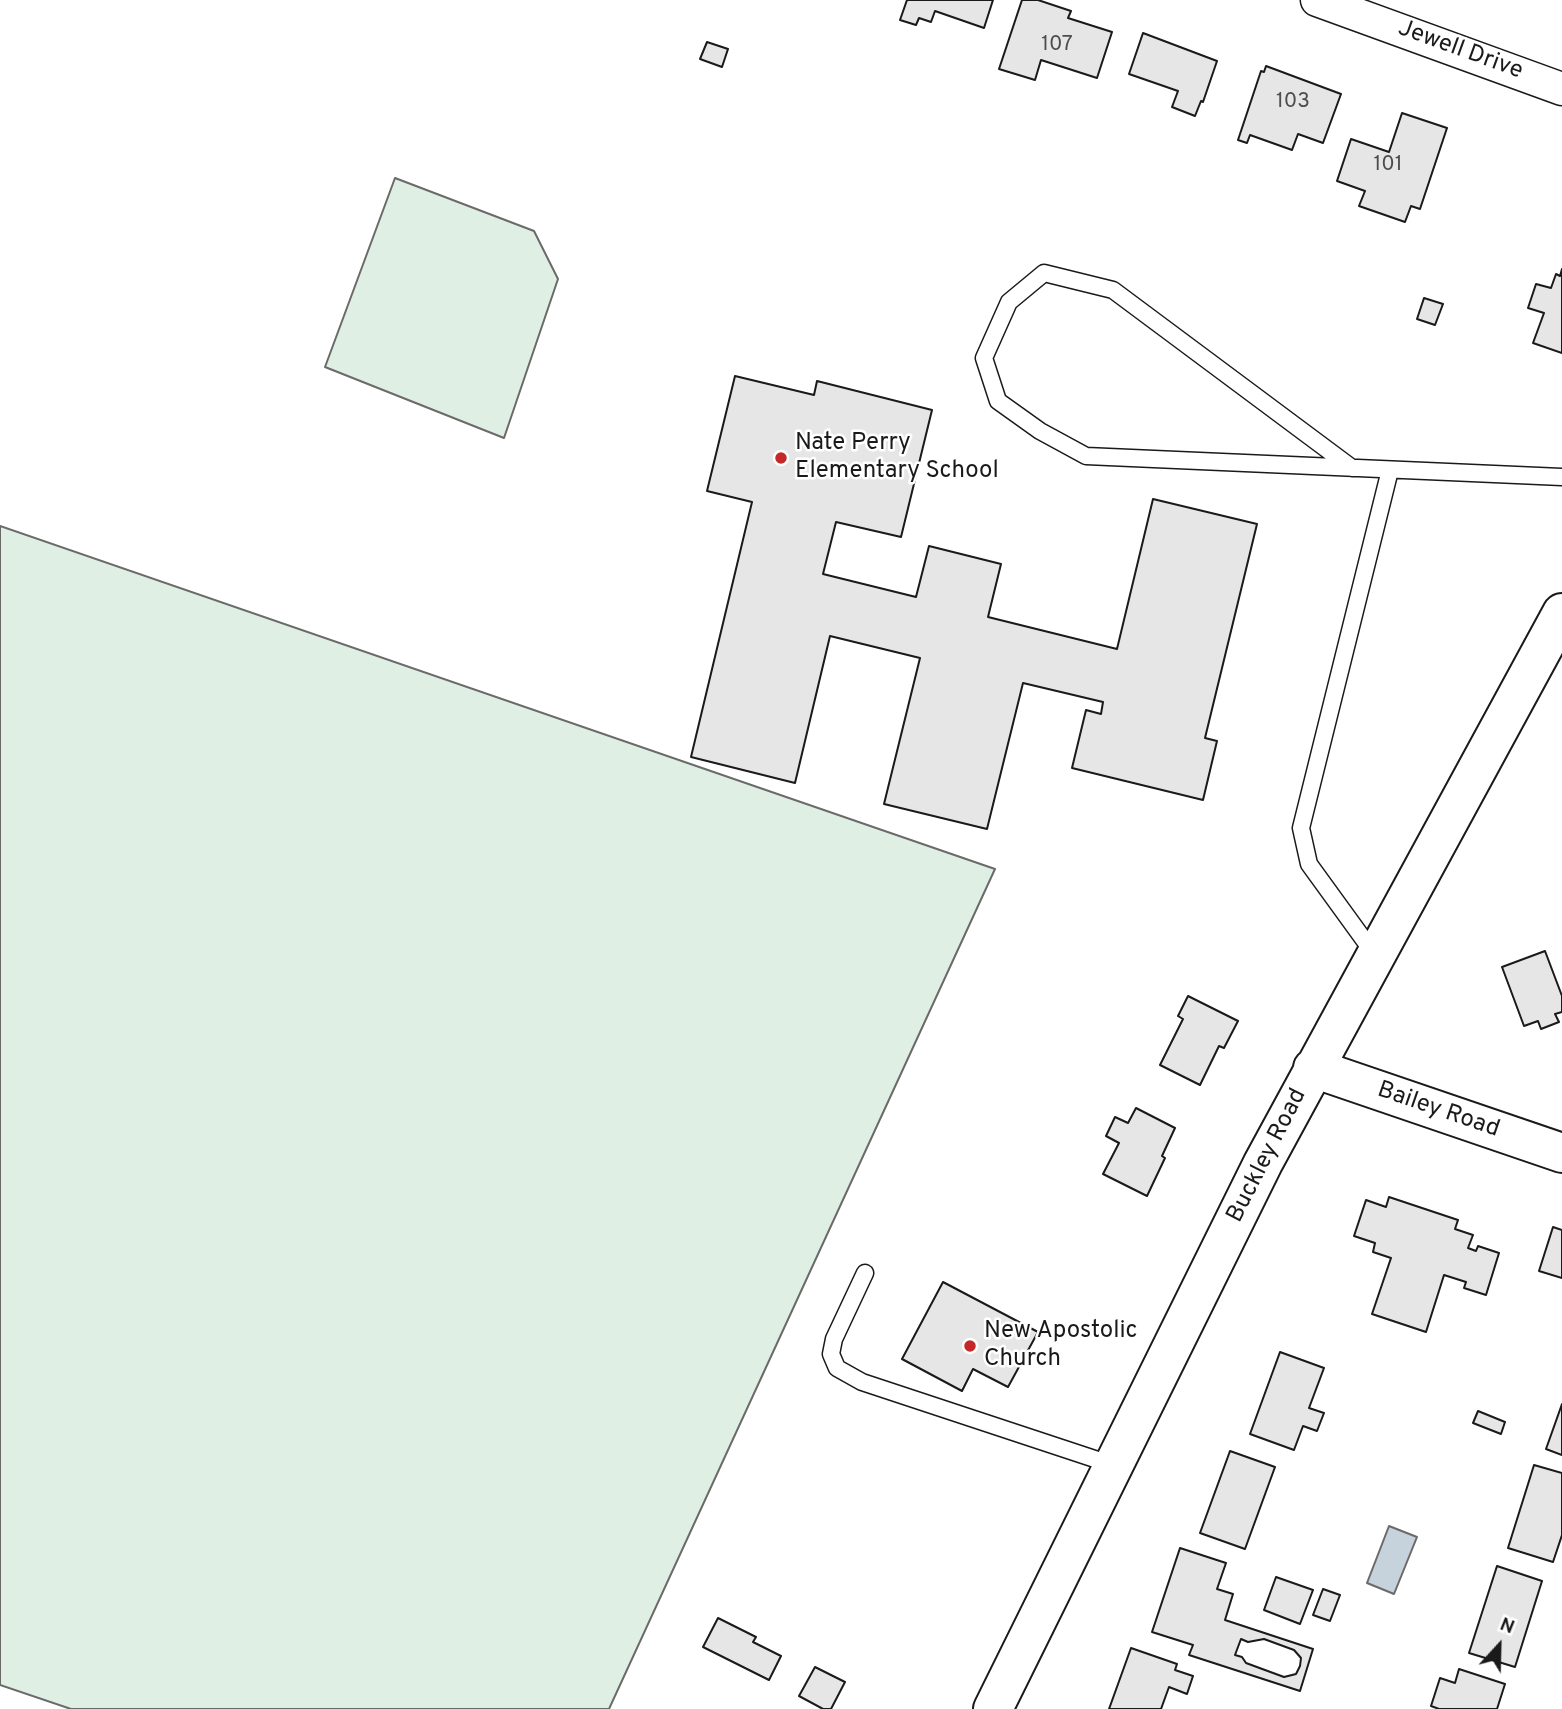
<!DOCTYPE html>
<style>
body{margin:0}
#map{position:relative;width:1562px;height:1709px;overflow:hidden;background:#fff;font-family:Overpass,sans-serif}
canvas{display:block}
.north{position:absolute;left:1464px;top:1611px;width:70px;height:70px;-webkit-text-stroke:5px #fff;paint-order:stroke;rotate:22deg;font-size:19px;font-weight:700;line-height:28px;text-align:center;color:#1a1a1a}
.north::after{content:'';display:block;margin:auto;width:24px;height:32px;background:#1a1a1a;clip-path:polygon(50% 0,100% 100%,50% 72%,0 100%)}
</style>
<div id="map">
<canvas width="1562" height="1709"></canvas>
<div class="north">N</div>
</div>
<script>
const ctx = document.querySelector('canvas').getContext('2d');
ctx.lineJoin = 'round';
function fill(path, color) { ctx.fillStyle = color; ctx.fill(path, 'evenodd'); }
function trace(path, color, width, dash) { ctx.strokeStyle = color; ctx.lineWidth = width; ctx.lineCap = dash ? 'butt' : 'round'; ctx.setLineDash(dash || []); ctx.stroke(path); }
function drawText(font, color, halo, rows, align = 'center') {
  ctx.font = font + ' Overpass,sans-serif'; ctx.lineWidth = 5; ctx.setLineDash([]); ctx.textBaseline = 'middle'; ctx.strokeStyle = halo; ctx.fillStyle = color; for (const [text, x, y, turn = 0] of rows) {
    ctx.save(); ctx.translate(x, y); ctx.rotate((+turn || 0) * Math.PI / 180); ctx.textAlign = isNaN(turn) ? turn : align; if (halo) ctx.strokeText(text, 0, 0); ctx.fillText(text, 0, 0); ctx.restore();
  }
}
const green = new Path2D(`
 M 395,178 L 534,231 L 558,279 L 504,438 L 325,367 Z
 M 0,526 L 995,869 L 609,1709 L 71,1709 L 0,1685 Z`);
fill(green, '#e0efe3');
trace(green, '#6a6a6a', 2);
const water = new Path2D(`
 M 1389,1526 L 1417,1537 L 1394,1594 L 1367,1583 Z`);
fill(water, '#c6d2dc');
trace(water, '#6a6a6a', 2);
const building = new Path2D(`
 M 907,0 L 993,0 L 984,28 L 935,11 L 931,22 L 919,18 L 916,25 L 900,20 Z
 M 1022,0 L 1038,0 L 1071,11 L 1068,18 L 1112,32 L 1097,78 L 1041,60 L 1035,80 L 999,69 Z
 M 1143,33 L 1217,61 L 1203,102 L 1201,101 L 1195,116 L 1172,107 L 1178,91 L 1129,74 Z
 M 707,42 L 728,49 L 722,67 L 700,59 Z
 M 1266,66 L 1341,94 L 1323,143 L 1298,134 L 1292,150 L 1250,135 L 1247,143 L 1238,140 L 1261,71 L 1264,72 Z
 M 1402,113 L 1447,128 L 1420,209 L 1411,206 L 1405,222 L 1359,206 L 1365,191 L 1337,181 L 1351,139 L 1389,152 Z
 M 1562,269 L 1562,353 L 1533,343 L 1544,313 L 1528,308 L 1536,284 L 1551,288 L 1556,274 L 1560,276 Z
 M 1424,298 L 1443,304 L 1435,325 L 1417,319 Z
 M 735,376 L 814,395 L 817,381 L 932,410 L 901,537 L 836,522 L 823,574 L 916,597 L 929,546 L 1001,564 L 988,617 L 1117,649 L 1153,499 L 1257,524 L 1205,738 L 1217,741 L 1203,800 L 1072,768 L 1086,710 L 1101,714 L 1103,702 L 1023,683 L 987,829 L 884,804 L 920,658 L 830,636 L 795,783 L 691,757 L 752,502 L 707,491 Z
 M 1545,951 L 1562,996 L 1562,1012 L 1555,1014 L 1559,1022 L 1541,1029 L 1538,1021 L 1524,1026 L 1502,967 Z
 M 1188,996 L 1238,1021 L 1224,1048 L 1219,1046 L 1200,1085 L 1160,1065 L 1183,1019 L 1178,1016 Z
 M 1136,1108 L 1175,1128 L 1162,1156 L 1165,1158 L 1147,1196 L 1103,1174 L 1119,1143 L 1106,1136 L 1115,1117 L 1128,1123 Z
 M 1389,1197 L 1458,1220 L 1455,1229 L 1473,1235 L 1468,1248 L 1476,1251 L 1478,1246 L 1499,1253 L 1486,1295 L 1464,1288 L 1466,1282 L 1444,1275 L 1426,1332 L 1372,1314 L 1391,1258 L 1373,1252 L 1375,1243 L 1354,1236 L 1366,1200 L 1386,1207 Z
 M 1553,1227 L 1562,1230 L 1562,1278 L 1539,1271 Z
 M 943,1282 L 1038,1332 L 1008,1387 L 973,1369 L 962,1391 L 902,1359 Z
 M 1280,1352 L 1324,1368 L 1309,1408 L 1324,1413 L 1317,1431 L 1303,1426 L 1294,1450 L 1250,1434 Z
 M 1562,1404 L 1562,1455 L 1546,1449 Z
 M 1478,1411 L 1505,1422 L 1501,1434 L 1473,1423 Z
 M 1230,1451 L 1275,1467 L 1245,1549 L 1200,1533 Z
 M 1534,1465 L 1562,1473 L 1562,1535 L 1553,1562 L 1508,1548 Z
 M 1180,1548 L 1226,1563 L 1217,1589 L 1233,1594 L 1225,1620 L 1313,1649 L 1300,1691 L 1189,1655 L 1193,1645 L 1152,1632 ZM 1241,1639 L 1248,1642 L 1264,1639 L 1294,1650 L 1301,1658 L 1300,1666 L 1296,1674 L 1284,1677 L 1246,1663 L 1242,1657 L 1235,1655 Z
 M 1497,1566 L 1542,1581 L 1515,1667 L 1469,1653 Z
 M 1276,1577 L 1313,1590 L 1300,1624 L 1264,1610 Z
 M 1323,1589 L 1340,1595 L 1330,1621 L 1313,1615 Z
 M 718,1618 L 756,1637 L 753,1642 L 781,1656 L 769,1680 L 703,1647 Z
 M 1131,1648 L 1177,1664 L 1175,1670 L 1193,1676 L 1187,1694 L 1169,1687 L 1161,1709 L 1109,1709 Z
 M 815,1667 L 845,1682 L 831,1709 L 823,1709 L 799,1696 Z
 M 1459,1669 L 1505,1684 L 1497,1709 L 1439,1709 L 1431,1706 L 1440,1678 L 1455,1683 Z`);
fill(building, '#e6e6e6');
trace(building, '#1a1a1a', 2);
const lane = new Path2D(`
 M 1352,468 L 1113,290 L 1044,273 L 1009,302 L 984,358 L 998,401 L 1040,431 L 1086,456 L 1562,477
 M 1375,955 L 1309,864 L 1301,828 L 1390,470
 M 865,1273 L 834,1339 L 831,1354 L 837,1368 L 862,1382 L 1113,1465`);
const street = new Path2D(`
 M 1317,0 L 1562,89`);
const secondary = new Path2D(`
 M 1313,1068 L 1562,1153
 M 993,1709 L 1263,1163 L 1562,613`);
trace(lane, '#1a1a1a', 19);
trace(street, '#1a1a1a', 35);
trace(secondary, '#1a1a1a', 42);
trace(lane, '#fff', 16);
trace(street, '#fff', 32);
trace(secondary, '#fff', 38);
for (const [x, y, r, color] of [
 [781,458,7,"#c62828"],
 [970,1346,7,"#c62828"]
]) { const dot = new Path2D(); dot.arc(x, y, r, 0, 2 * Math.PI); ctx.fillStyle = color; ctx.fill(dot); trace(dot, '#fff', 2.5); }
drawText('21px', '#4d4d4d', null, [
 ["107",1057,46],
 ["103",1293,103],
 ["101",1388,166]
]);
drawText('24px', '#1a1a1a', '#fff', [
 ["Jewell Drive",1460,51,20],
 ["Bailey Road",1438,1111,19],
 ["Buckley Road",1268,1156,-63]
]);
drawText('24px', '#1a1a1a', '#fff', [
 ["Nate Perry",795,444],
 ["Elementary School",795,472],
 ["New Apostolic",984,1332],
 ["Church",984,1360]
], 'left');
</script>
